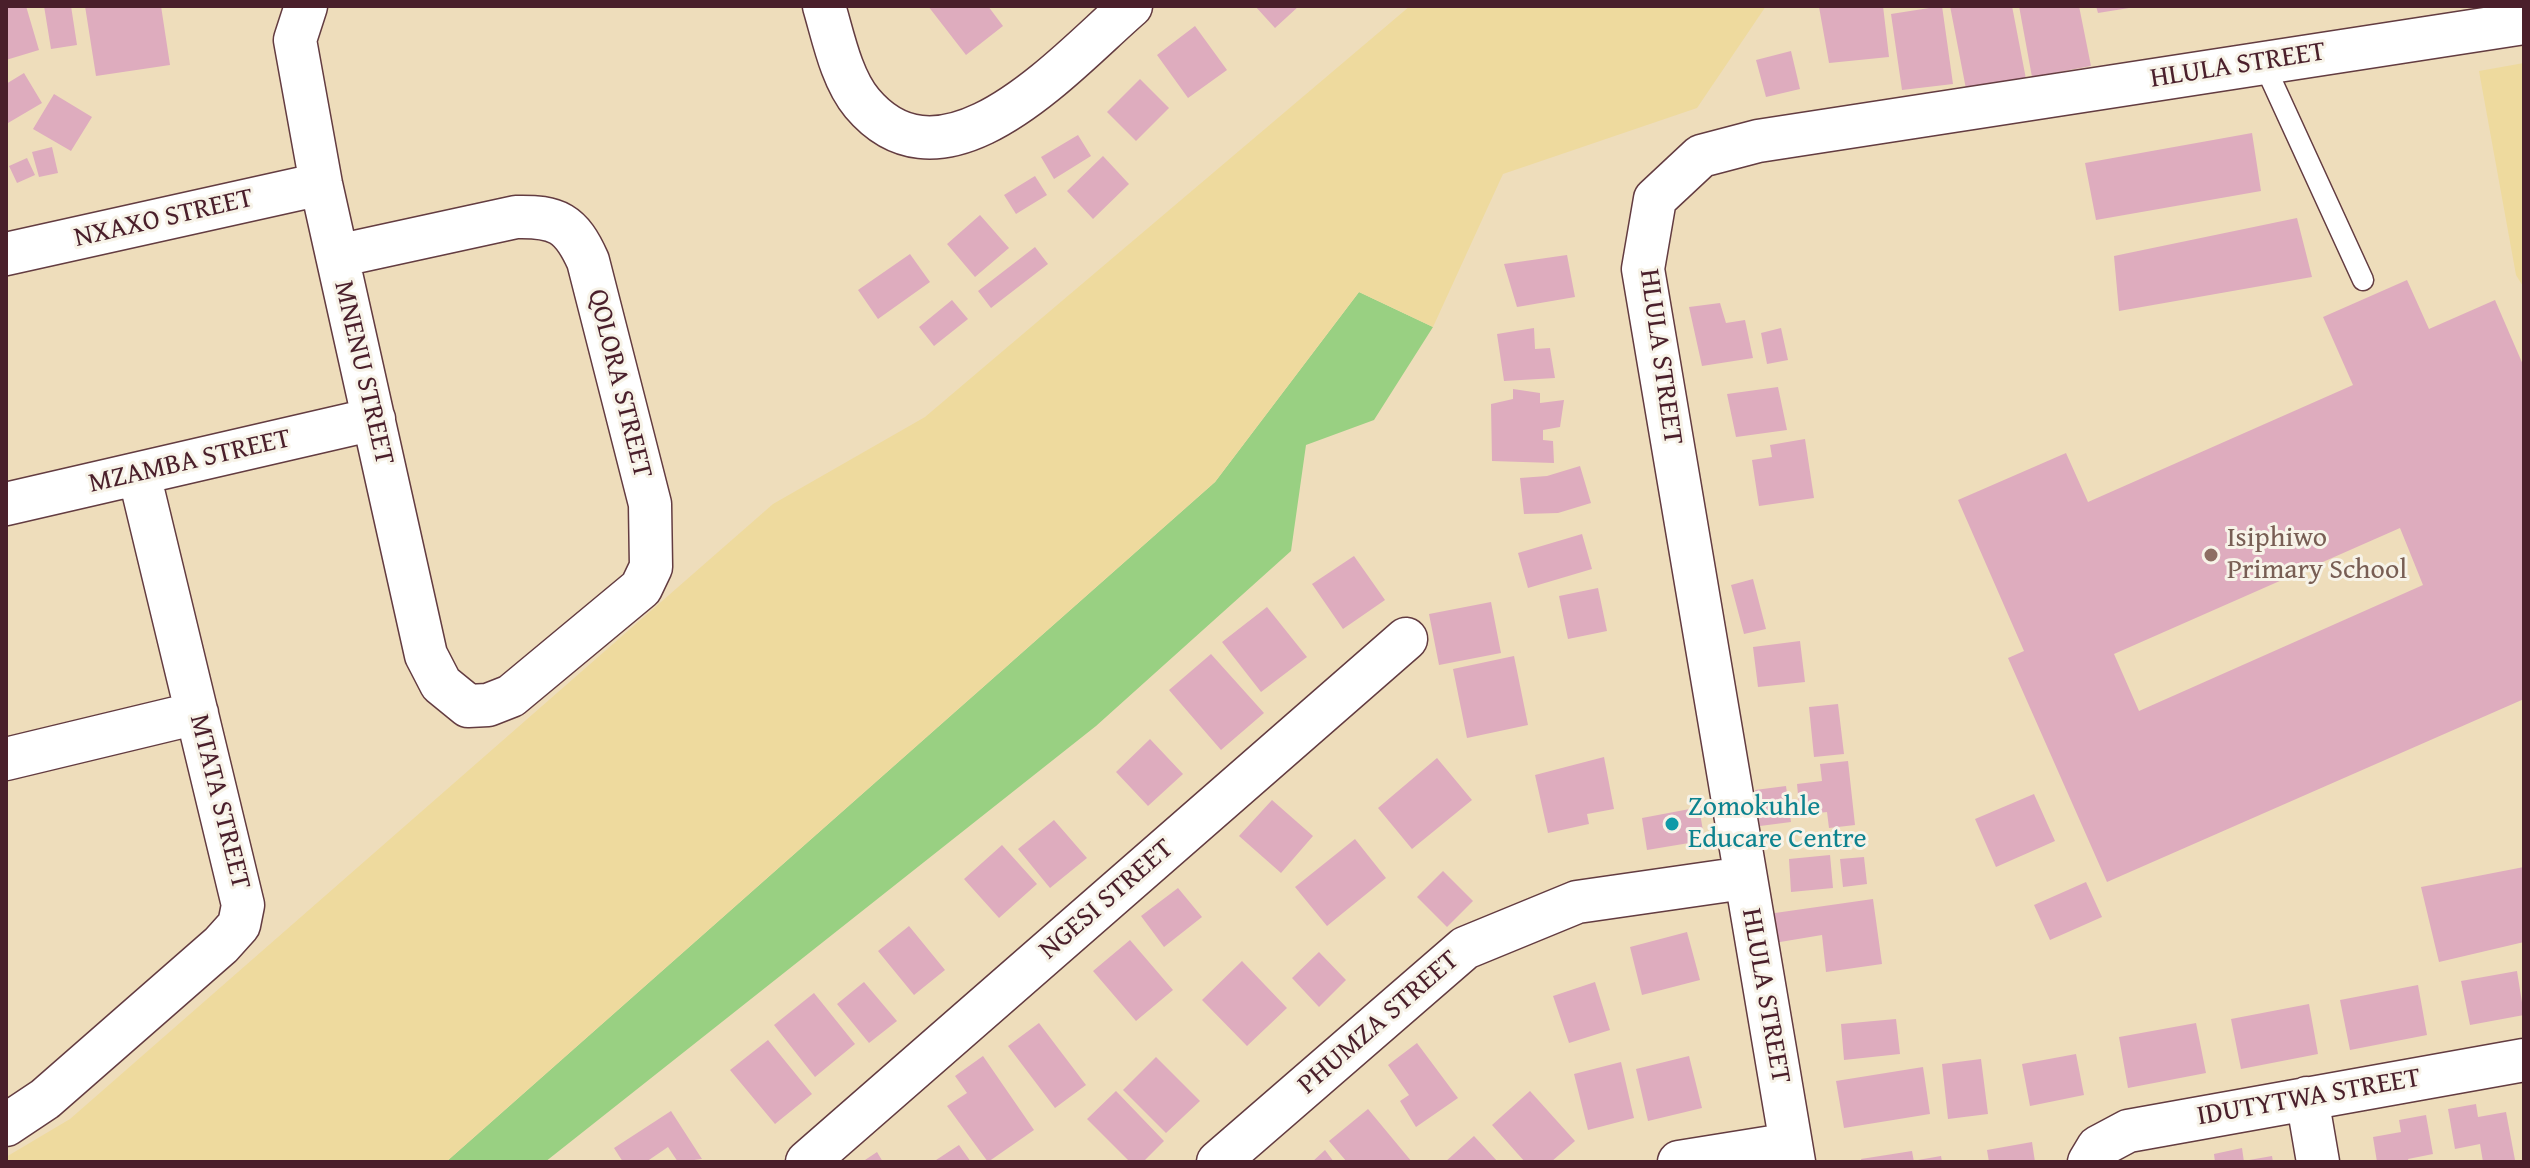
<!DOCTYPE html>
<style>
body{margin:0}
#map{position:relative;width:2530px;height:1168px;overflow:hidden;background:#edb;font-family:"Gentium Book Plus",serif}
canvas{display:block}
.frame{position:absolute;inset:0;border:8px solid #4a1f2b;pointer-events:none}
</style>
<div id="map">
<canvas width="2530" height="1168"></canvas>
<div class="frame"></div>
</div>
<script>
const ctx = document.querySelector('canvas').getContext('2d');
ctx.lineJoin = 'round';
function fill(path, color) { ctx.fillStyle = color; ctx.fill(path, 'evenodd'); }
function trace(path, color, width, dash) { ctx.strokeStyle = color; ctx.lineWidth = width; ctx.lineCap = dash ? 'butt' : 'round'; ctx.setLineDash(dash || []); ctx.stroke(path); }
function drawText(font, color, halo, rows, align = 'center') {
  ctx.font = font + ' "Gentium Book Plus",serif'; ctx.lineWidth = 6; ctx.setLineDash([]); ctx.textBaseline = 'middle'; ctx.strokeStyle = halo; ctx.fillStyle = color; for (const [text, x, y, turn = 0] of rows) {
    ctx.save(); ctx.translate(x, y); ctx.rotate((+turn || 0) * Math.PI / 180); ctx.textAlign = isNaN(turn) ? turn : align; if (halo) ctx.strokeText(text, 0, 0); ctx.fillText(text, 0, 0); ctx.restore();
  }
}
fill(new Path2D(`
 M 1359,292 L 1433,327 L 1374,420 L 1306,445 L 1291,551 L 1096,726 L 545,1162 L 446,1162 L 1215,482 Z`), '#99d082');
fill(new Path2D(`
 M 1410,6 L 1766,6 L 1697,108 L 1503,174 L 1433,327 L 1359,292 L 1215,482 L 446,1162 L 6,1162 L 6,1157 L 70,1119 L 773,504 L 925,417 Z
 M 2524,63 L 2524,288 L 2516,275 L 2479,71 Z`), '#eeda9e');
fill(new Path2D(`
 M 6,6 L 26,6 L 39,50 L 6,60 Z
 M 44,6 L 71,6 L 77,45 L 51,49 Z
 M 85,6 L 161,6 L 170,65 L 96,76 Z
 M 928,6 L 988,6 L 1003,26 L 966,55 Z
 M 1255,6 L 1299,6 L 1275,28 Z
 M 1824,6 L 1883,6 L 1889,57 L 1829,63 L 1819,7 Z
 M 1942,6 L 1953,84 L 1902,90 L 1891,14 Z
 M 1950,6 L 2012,6 L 2026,79 L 1966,89 Z
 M 2019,6 L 2079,6 L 2091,66 L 2032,77 Z
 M 2096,6 L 2128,6 L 2129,8 L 2098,13 Z
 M 1195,26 L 1227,70 L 1188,98 L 1157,55 Z
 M 1791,51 L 1800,89 L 1766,97 L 1756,60 Z
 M 24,73 L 42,103 L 8,123 L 6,84 Z
 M 1140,79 L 1169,108 L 1136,141 L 1107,112 Z
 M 54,94 L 92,117 L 71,151 L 33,129 Z
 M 2252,133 L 2261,191 L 2096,220 L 2085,163 Z
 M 1078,135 L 1091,156 L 1054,179 L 1041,157 Z
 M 52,147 L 58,173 L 39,177 L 32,152 Z
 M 1103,156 L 1129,184 L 1093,219 L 1067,191 Z
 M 27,158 L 35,175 L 17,183 L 9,166 Z
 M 1035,176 L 1047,195 L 1016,214 L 1004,195 Z
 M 980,215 L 1009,248 L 975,277 L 947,244 Z
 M 2297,218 L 2312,277 L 2119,311 L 2114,256 Z
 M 1035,247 L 1048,264 L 991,308 L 978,291 Z
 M 910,254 L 930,282 L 878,319 L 858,290 Z
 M 1567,255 L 1575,297 L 1517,307 L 1504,264 Z
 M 2407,280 L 2429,329 L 2495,300 L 2524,367 L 2524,699 L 2107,882 L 2008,658 L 2024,651 L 1958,500 L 2066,453 L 2088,502 L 2353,385 L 2323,317 ZM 2400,528 L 2423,585 L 2139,711 L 2114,654 Z
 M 952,300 L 968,319 L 934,346 L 919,327 Z
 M 1720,303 L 1726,323 L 1745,320 L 1753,358 L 1702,366 L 1689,307 Z
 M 1534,328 L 1535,349 L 1550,348 L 1555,378 L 1504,381 L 1497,334 Z
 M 1781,328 L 1788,360 L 1767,364 L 1761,333 Z
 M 1778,387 L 1787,430 L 1736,437 L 1727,394 Z
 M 1513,389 L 1540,393 L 1540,403 L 1564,400 L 1560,427 L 1543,430 L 1543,440 L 1553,441 L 1554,463 L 1492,461 L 1491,404 L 1513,399 Z
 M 1805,439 L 1814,498 L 1759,506 L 1752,460 L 1772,457 L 1770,445 Z
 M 1580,466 L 1591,503 L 1558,513 L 1524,514 L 1520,478 L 1547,476 Z
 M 1582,534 L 1592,569 L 1528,588 L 1518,553 Z
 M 1354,556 L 1385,600 L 1343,629 L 1312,584 Z
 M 1753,579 L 1766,629 L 1744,634 L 1731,585 Z
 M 1598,588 L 1607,631 L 1568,639 L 1559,596 Z
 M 1491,602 L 1501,653 L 1439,665 L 1429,614 Z
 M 1267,607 L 1307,657 L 1261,692 L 1222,642 Z
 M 1800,641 L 1805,682 L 1758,687 L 1753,647 Z
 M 1211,654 L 1264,713 L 1221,750 L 1169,690 Z
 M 1514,656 L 1528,725 L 1467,738 L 1453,669 Z
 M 1838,704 L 1844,754 L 1814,757 L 1809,707 Z
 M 1150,739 L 1183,774 L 1148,806 L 1116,772 Z
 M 1604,757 L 1614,809 L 1587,814 L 1589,824 L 1548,833 L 1535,775 Z
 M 1437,758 L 1472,800 L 1412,849 L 1378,808 Z
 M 1848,761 L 1855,825 L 1829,828 L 1827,812 L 1800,815 L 1797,784 L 1822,781 L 1820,764 Z
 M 1786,786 L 1791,822 L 1760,826 L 1755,790 Z
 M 2034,794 L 2055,841 L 1996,867 L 1975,819 Z
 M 1272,800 L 1313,836 L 1281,873 L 1239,836 Z
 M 1695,808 L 1695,813 L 1700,813 L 1703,831 L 1689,843 L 1647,850 L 1642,818 Z
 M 1054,820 L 1087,858 L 1050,888 L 1018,849 Z
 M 1355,839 L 1386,878 L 1327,926 L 1295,887 Z
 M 1002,845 L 1037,884 L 999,918 L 964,879 Z
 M 1830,855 L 1833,888 L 1791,892 L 1789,859 Z
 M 1864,857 L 1867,884 L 1843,887 L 1840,859 Z
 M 2524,867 L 2524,942 L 2439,962 L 2421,887 Z
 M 1443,871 L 1473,901 L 1447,927 L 1417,897 Z
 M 2086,882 L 2102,917 L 2050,940 L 2034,905 Z
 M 1178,888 L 1202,917 L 1164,947 L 1141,916 Z
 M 1873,899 L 1882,964 L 1826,972 L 1822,935 L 1774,943 L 1768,914 Z
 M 909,926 L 945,970 L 914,995 L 878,951 Z
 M 1687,932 L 1700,980 L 1642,995 L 1630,947 Z
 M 1130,940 L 1173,990 L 1136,1021 L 1093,971 Z
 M 1319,952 L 1346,980 L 1319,1007 L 1292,978 Z
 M 1242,961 L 1287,1008 L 1247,1046 L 1202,1000 Z
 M 2517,971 L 2524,1015 L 2470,1025 L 2461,981 Z
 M 864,982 L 897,1021 L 869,1043 L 837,1004 Z
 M 1595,982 L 1610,1030 L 1569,1043 L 1553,996 Z
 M 2418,985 L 2427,1035 L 2350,1050 L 2340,1000 Z
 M 814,993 L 855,1044 L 815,1077 L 774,1025 Z
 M 2309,1004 L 2318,1054 L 2241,1069 L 2231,1019 Z
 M 1896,1019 L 1900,1054 L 1844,1060 L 1841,1024 Z
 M 1039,1023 L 1086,1085 L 1055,1108 L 1008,1046 Z
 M 2196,1023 L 2206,1073 L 2128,1088 L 2119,1037 Z
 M 768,1040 L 812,1094 L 775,1124 L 730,1070 Z
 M 1417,1043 L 1458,1098 L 1416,1127 L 1400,1101 L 1409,1095 L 1388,1065 Z
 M 2076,1054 L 2084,1095 L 2030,1106 L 2022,1064 Z
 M 983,1056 L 1034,1130 L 988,1162 L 947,1106 L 967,1093 L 955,1076 Z
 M 1689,1056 L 1702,1108 L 1648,1121 L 1636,1069 Z
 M 1156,1057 L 1200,1101 L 1166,1133 L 1123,1090 Z
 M 1981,1059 L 1988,1114 L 1948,1119 L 1942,1064 Z
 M 1621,1062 L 1634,1118 L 1588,1130 L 1574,1074 Z
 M 1923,1067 L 1930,1114 L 1844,1128 L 1836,1081 Z
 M 1116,1091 L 1164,1141 L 1143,1162 L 1130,1162 L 1087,1119 Z
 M 1530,1091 L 1575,1141 L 1551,1162 L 1525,1162 L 1492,1125 Z
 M 2476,1104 L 2478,1117 L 2506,1112 L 2515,1160 L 2483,1162 L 2480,1144 L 2455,1149 L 2448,1109 Z
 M 1368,1109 L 1412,1162 L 1347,1162 L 1329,1141 Z
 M 671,1111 L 702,1159 L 678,1162 L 668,1147 L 646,1162 L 623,1162 L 614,1148 Z
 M 2426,1115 L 2433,1154 L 2408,1159 L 2409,1162 L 2377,1162 L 2373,1137 L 2401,1132 L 2399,1120 Z
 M 1474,1136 L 1498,1162 L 1445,1162 Z
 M 2032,1142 L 2035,1162 L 1989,1162 L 1987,1150 Z
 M 959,1145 L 971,1162 L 933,1162 Z
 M 2242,1148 L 2244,1162 L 2215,1162 L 2214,1154 Z
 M 1325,1150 L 1334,1162 L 1312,1162 Z
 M 1912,1151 L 1914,1162 L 1862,1162 L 1861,1159 Z
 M 877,1152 L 883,1162 L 862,1162 Z
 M 1941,1156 L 1942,1162 L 1919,1162 L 1918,1160 Z
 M 2272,1156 L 2273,1162 L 2249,1162 L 2249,1160 Z`), '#deacbe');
const service = new Path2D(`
 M 2263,62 L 2363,280`);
const minor = new Path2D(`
 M 306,6 L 295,40 L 321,184 L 426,655 L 441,684 L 468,706 L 488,705 L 511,696 L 641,588 L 651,567 L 650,504 L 588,261 C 571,223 557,216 516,217 L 337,256
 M 824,6 C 833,36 841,78 862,103 C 945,202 1066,62 1131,6
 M 6,254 L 321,184
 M 6,504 L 374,419
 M 6,759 L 197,713
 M 2307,1098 L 2318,1162
 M 6,1125 L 45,1099 L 221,945 L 239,925 L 243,905 L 139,474
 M 807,1162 L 1406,639
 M 1218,1162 L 1465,948 L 1577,902 L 1744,878
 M 1679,1162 L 1791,1144
 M 1794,1162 L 1643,269 L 1655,199 L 1701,156 L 1758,141 L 2524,23
 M 2089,1162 L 2098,1147 L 2128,1131 L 2524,1060`);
trace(service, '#633c41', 23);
trace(minor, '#633c41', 45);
trace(service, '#fff', 20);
trace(minor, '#fff', 42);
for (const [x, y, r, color] of [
 [2211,555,8,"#8d6e63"],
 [1672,824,8,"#0f9aa8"]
]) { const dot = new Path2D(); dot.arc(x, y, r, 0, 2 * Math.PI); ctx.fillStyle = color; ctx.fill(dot); trace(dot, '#f7f3e8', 3); }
drawText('28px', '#4a1f2b', '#f7f3e8', [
 ["HLULA STREET",2238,66,-9],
 ["NXAXO STREET",164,219,-13],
 ["HLULA STREET",1660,357,82],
 ["MNENU STREET",363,373,77],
 ["QOLORA STREET",619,384,76],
 ["MZAMBA STREET",190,462,-13],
 ["MTATA STREET",219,802,76],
 ["NGESI STREET",1107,900,-41],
 ["HLULA STREET",1765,996,80],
 ["PHUMZA STREET",1379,1023,-41],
 ["IDUTYTWA STREET",2309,1098,-10]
]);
drawText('28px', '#785e54', '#f7f3e8', [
 ["Isiphiwo",2227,539],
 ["Primary School",2227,571]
], 'left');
drawText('28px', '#0d838f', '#f7f3e8', [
 ["Zomokuhle",1688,808],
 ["Educare Centre",1688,840]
], 'left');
</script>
